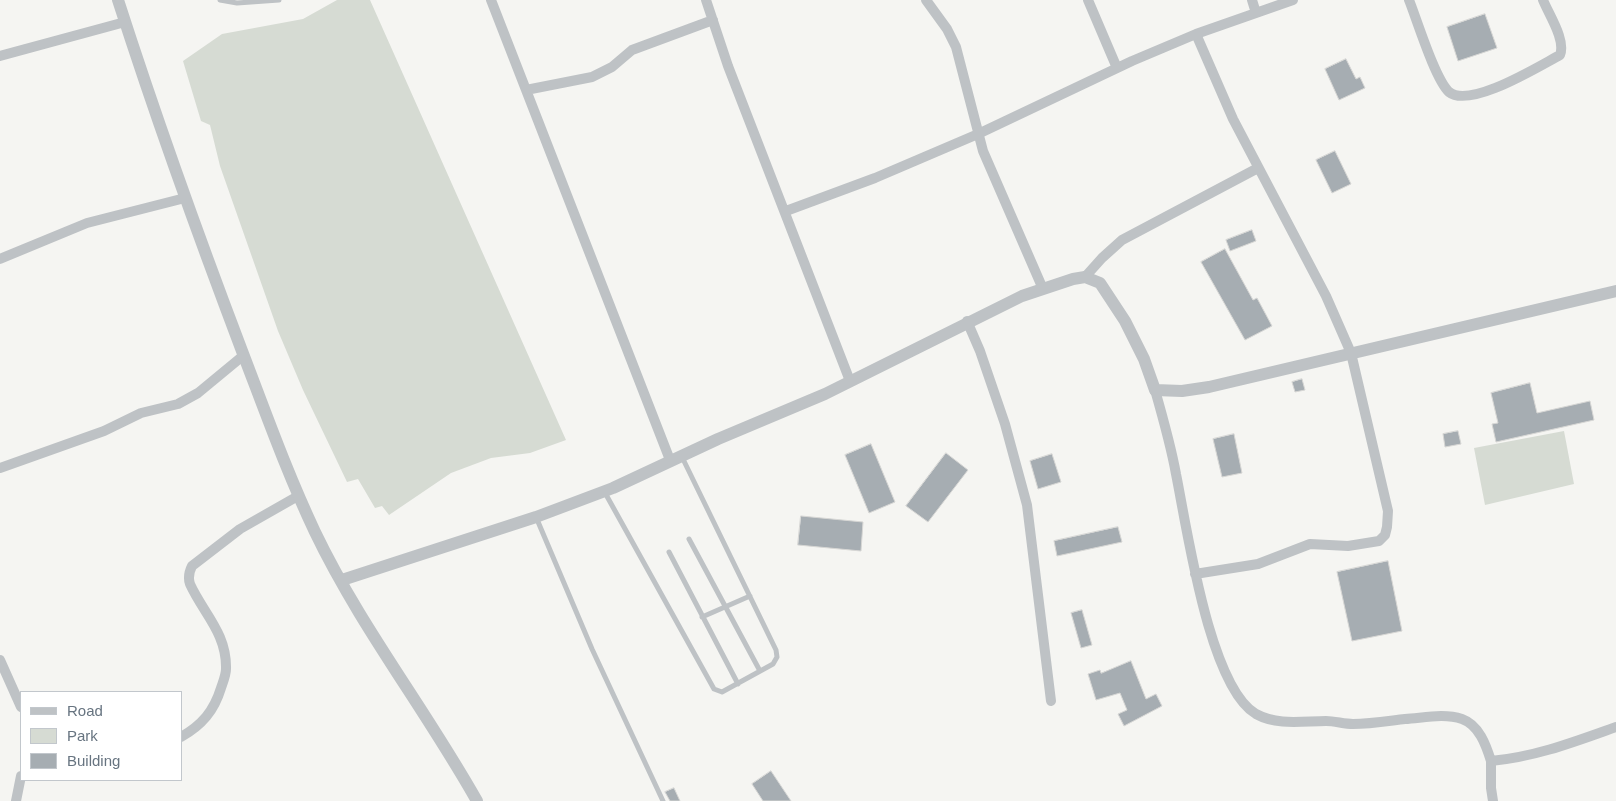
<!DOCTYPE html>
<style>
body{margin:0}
#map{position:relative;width:1616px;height:801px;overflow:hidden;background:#f5f5f2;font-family:Helvetica,sans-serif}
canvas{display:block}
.legend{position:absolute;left:20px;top:691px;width:162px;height:90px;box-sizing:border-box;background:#fff;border:1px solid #c2c7cc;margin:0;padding:6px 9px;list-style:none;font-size:15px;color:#677480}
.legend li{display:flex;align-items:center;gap:10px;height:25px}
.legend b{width:25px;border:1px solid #c2c7cc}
</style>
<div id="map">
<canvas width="1616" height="801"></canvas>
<ul class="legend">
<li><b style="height:6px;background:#bec2c5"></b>Road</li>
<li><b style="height:14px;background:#d6dbd3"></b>Park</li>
<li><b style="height:14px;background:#a6adb2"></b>Building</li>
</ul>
</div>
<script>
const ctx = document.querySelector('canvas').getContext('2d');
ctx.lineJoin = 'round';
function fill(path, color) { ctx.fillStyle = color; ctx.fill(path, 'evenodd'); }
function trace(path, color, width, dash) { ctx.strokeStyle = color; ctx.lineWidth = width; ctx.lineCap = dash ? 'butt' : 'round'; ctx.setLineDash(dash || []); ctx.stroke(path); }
fill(new Path2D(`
 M 337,0 L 370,0 L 566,440 L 530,453 L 491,458 L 451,473 L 389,515 L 382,506 L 375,508 L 358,479 L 347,482 L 303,390 L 278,331 L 220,166 L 210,125 L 201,121 L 183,61 L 222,34 L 303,19 Z
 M 1564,431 L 1574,484 L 1485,505 L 1474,448 Z`), '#d6dbd3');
const building = new Path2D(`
 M 1485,14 L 1497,48 L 1458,61 L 1447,27 Z
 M 1346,59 L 1356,79 L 1360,77 L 1365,88 L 1339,100 L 1325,69 Z
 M 1335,151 L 1351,184 L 1332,193 L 1316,160 Z
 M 1252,230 L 1256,241 L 1230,251 L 1226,240 Z
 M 1225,249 L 1253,300 L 1257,298 L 1272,326 L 1245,340 L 1201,262 Z
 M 1302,379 L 1305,390 L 1295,392 L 1292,382 Z
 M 1530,383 L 1537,413 L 1590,401 L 1594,420 L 1496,442 L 1492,424 L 1498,423 L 1491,393 Z
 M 1458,431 L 1461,444 L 1445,447 L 1443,434 Z
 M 1234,434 L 1242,473 L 1222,477 L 1213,439 Z
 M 871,444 L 895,502 L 869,513 L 845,455 Z
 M 946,453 L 968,470 L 928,522 L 906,506 Z
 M 1052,454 L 1061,482 L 1038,489 L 1030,461 Z
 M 801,516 L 863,522 L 861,551 L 798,545 Z
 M 1118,527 L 1122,542 L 1057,556 L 1054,541 Z
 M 1388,561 L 1402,631 L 1352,641 L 1337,572 Z
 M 1082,610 L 1092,645 L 1081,648 L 1071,613 Z
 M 1131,661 L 1146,699 L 1156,694 L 1162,706 L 1124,726 L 1118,714 L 1127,710 L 1120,693 L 1096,700 L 1088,674 L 1100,670 L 1101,673 Z
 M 771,771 L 791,801 L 763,801 L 752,784 Z
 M 674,788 L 680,801 L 670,801 L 665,792 Z`);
fill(building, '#a6adb2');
trace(building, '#d6d6d4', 1);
trace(new Path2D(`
 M 220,0 L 237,3 L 279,0
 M 604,491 L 714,689 L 722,692 L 773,664 L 777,657 L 776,650 L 682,457
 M 536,517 L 592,649 L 663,801
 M 689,539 L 760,671
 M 669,552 L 738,684
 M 702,617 L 750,596`), '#bec2c5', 5);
trace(new Path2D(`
 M 491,0 L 670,460
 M 706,0 L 728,66 L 850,381
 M 926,0 L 947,29 L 956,47 L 983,151 L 1043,289
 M 1088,0 L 1117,68
 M 1252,0 L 1256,13
 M 1409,0 C 1417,20 1435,79 1449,92 C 1470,109 1539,66 1560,55 C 1566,40 1549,15 1543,0
 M 0,56 L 125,22
 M 526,90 L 592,77 L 612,67 L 632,50 L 713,20
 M 786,211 L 875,178 L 978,134 L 1132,61 L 1196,34 L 1293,0
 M 0,259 L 87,223 L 185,198
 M 1085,277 L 1102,258 L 1122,240 L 1258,168
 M 967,321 L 980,351 L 1005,424 L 1027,505 L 1051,701
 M 1155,390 C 1163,418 1171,446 1176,474 C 1187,528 1209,686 1256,714 C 1278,726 1303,721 1326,721 C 1335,721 1344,724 1353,724 C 1370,724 1388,721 1405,719 C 1423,718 1444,713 1462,719 C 1479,725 1486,745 1491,761
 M 0,468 L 104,431 L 141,413 L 178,404 L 198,393 L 244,355
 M 1195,574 L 1258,564 L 1310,544 L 1348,546 L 1379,541 L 1385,535 L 1387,527 L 1388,511 L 1351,353 L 1326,296 L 1233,119 L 1196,34
 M 0,660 L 21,707
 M 181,737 C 202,725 214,711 221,688 C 223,682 226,675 226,669 C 227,633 203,613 190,584 C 188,578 189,572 192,566 L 240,529 L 298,496
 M 16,801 L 21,776
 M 1493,801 L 1491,788 L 1491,761 C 1535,757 1574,742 1616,727`), '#bec2c5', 10);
trace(new Path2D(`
 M 118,0 C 156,118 198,235 242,351 C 265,411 287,473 315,532 C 360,626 426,710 477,801
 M 342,580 L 536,517 L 613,488 L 718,439 L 825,394 L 1022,296 L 1073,279 L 1085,277 L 1100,283 L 1125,321 L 1144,359 L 1155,390 L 1182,391 L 1209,387 L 1616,291`), '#bec2c5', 12);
</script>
